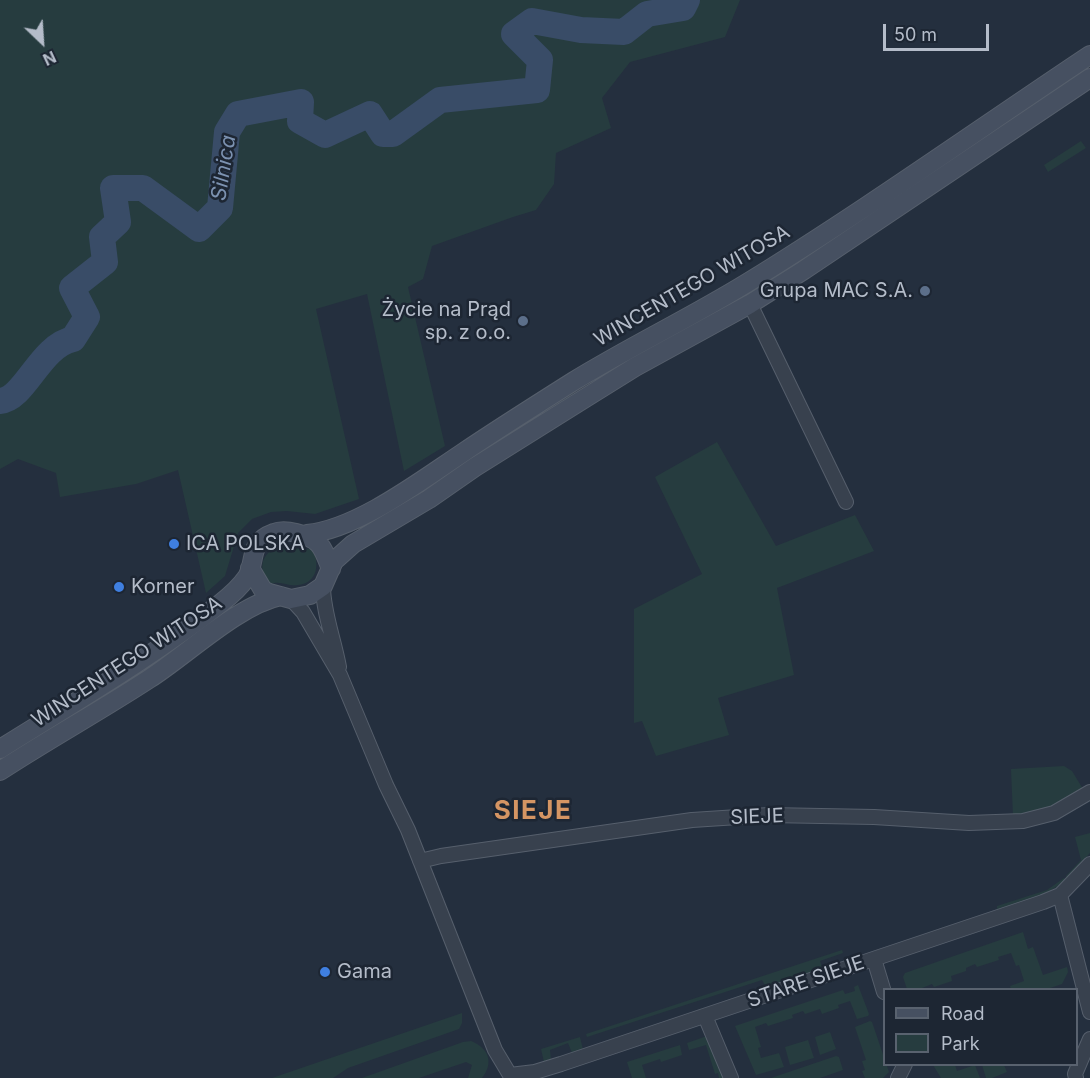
<!DOCTYPE html>
<meta charset="utf-8">
<style>
body{margin:0}
#map{position:relative;width:1090px;height:1078px;overflow:hidden;background:#242f3e;font-family:Inter,sans-serif}
canvas{display:block}
.legend{position:absolute;left:883px;top:988px;width:195px;height:78px;box-sizing:border-box;background:#1d2633;border:2px solid #59626f;margin:0;padding:8px 10px;list-style:none;font-size:18px;color:#b4bcc9}
.legend li{display:flex;align-items:center;gap:12px;height:30px}
.legend b{width:30px;border:2px solid #59626f}
.north{position:absolute;left:12px;top:12px;width:60px;height:60px;-webkit-text-stroke:4px #1d2633;paint-order:stroke;rotate:155deg;font-size:16px;font-weight:700;line-height:24px;text-align:center;color:#b4bcc9}
.north::after{content:'';display:block;margin:auto;width:21px;height:27px;background:#b4bcc9;clip-path:polygon(50% 0,100% 100%,50% 72%,0 100%)}
.scale{position:absolute;left:883px;top:24px;width:106px;height:27px;box-sizing:border-box;border:3px solid #b4bcc9;border-top:0;padding-left:8px;font-size:18px;line-height:21px;white-space:nowrap;color:#b4bcc9;-webkit-text-stroke:4px #1d2633;paint-order:stroke}
</style>
<div id="map">
<canvas width="1090" height="1078"></canvas>
<ul class="legend">
<li><b style="height:8px;background:#465061"></b>Road</li>
<li><b style="height:16px;background:#263c3f"></b>Park</li>
</ul>
<div class="north">N</div>
<div class="scale">50 m</div>
</div>
<script>
const ctx = document.querySelector('canvas').getContext('2d');
ctx.lineJoin = 'round';
function fill(path, color) { ctx.fillStyle = color; ctx.fill(path, 'evenodd'); }
function trace(path, color, width, dash) { ctx.strokeStyle = color; ctx.lineWidth = width; ctx.lineCap = dash ? 'butt' : 'round'; ctx.setLineDash(dash || []); ctx.stroke(path); }
function drawText(font, color, halo, rows, align = 'center') {
  ctx.font = font + ' Inter,sans-serif'; ctx.lineWidth = 5; ctx.setLineDash([]); ctx.textBaseline = 'middle'; ctx.strokeStyle = halo; ctx.fillStyle = color; for (const [text, x, y, turn = 0] of rows) {
    ctx.save(); ctx.translate(x, y); ctx.rotate((+turn || 0) * Math.PI / 180); ctx.textAlign = isNaN(turn) ? turn : align; if (halo) ctx.strokeText(text, 0, 0); ctx.fillText(text, 0, 0); ctx.restore();
  }
}
fill(new Path2D(`
 M 0,0 L 740,0 L 725,37 L 630,62 L 602,98 L 611,128 L 556,153 L 554,184 L 536,210 L 513,217 L 432,246 L 423,279 L 408,287 L 445,446 L 404,471 L 367,294 L 316,309 L 359,499 L 315,514 L 287,511 L 271,512 L 252,519 L 238,533 L 225,576 L 206,593 L 178,470 L 136,484 L 60,497 L 56,473 L 18,459 L 0,469 Z
 M 1081,141 L 1086,148 L 1048,172 L 1044,165 Z
 M 717,442 L 776,546 L 855,515 L 874,551 L 777,588 L 794,675 L 718,698 L 729,735 L 656,756 L 642,721 L 634,723 L 634,609 L 702,574 L 655,477 Z
 M 285,545 L 303,550 L 312,548 C 320,563 318,583 298,585 C 287,587 280,579 269,585 C 267,581 264,576 263,572 C 259,557 273,546 285,545 Z
 M 1064,766 L 1072,771 L 1083,789 L 1053,808 L 1013,816 L 1011,769 Z
 M 1090,833 L 1090,853 L 1067,878 L 1066,876 L 1081,860 L 1075,837 Z
 M 1064,878 L 1066,880 C 1052,892 1015,909 997,909 L 997,906 L 1047,890 Z
 M 1023,932 L 1028,949 L 1033,947 L 1043,975 L 1067,967 L 1068,972 L 1062,984 L 1047,989 L 1011,989 L 1010,986 L 1024,981 L 1019,965 L 1016,966 L 1011,953 L 998,957 L 999,960 L 977,967 L 975,964 L 966,968 L 966,971 L 951,976 L 952,981 L 934,987 L 932,984 L 922,988 L 922,989 L 907,989 L 903,977 L 905,973 Z
 M 842,950 L 843,953 L 820,961 L 823,970 L 767,989 L 762,980 L 587,1037 L 586,1034 Z
 M 858,985 L 869,1014 L 868,1016 L 857,1019 L 850,1001 L 838,1005 L 839,1008 L 822,1014 L 820,1009 L 805,1014 L 803,1011 L 792,1015 L 793,1018 L 768,1026 L 766,1023 L 755,1027 L 761,1047 L 758,1048 L 761,1058 L 779,1053 L 784,1067 L 756,1075 L 735,1026 L 843,990 L 845,994 L 855,991 L 854,987 Z
 M 462,1013 L 462,1023 L 459,1029 L 348,1068 L 333,1078 L 272,1078 Z
 M 870,1021 L 872,1022 L 889,1072 L 883,1078 L 865,1078 L 862,1071 L 865,1070 L 862,1061 L 866,1060 L 855,1027 Z
 M 830,1032 L 836,1049 L 820,1055 L 815,1037 Z
 M 707,1036 L 726,1078 L 719,1078 L 718,1073 L 715,1074 L 706,1045 L 689,1050 L 687,1043 Z
 M 580,1037 L 583,1050 L 572,1053 L 568,1043 L 550,1050 L 551,1060 L 544,1062 L 541,1049 Z
 M 808,1040 L 814,1058 L 790,1065 L 785,1047 Z
 M 471,1041 C 489,1048 494,1063 482,1078 L 468,1078 L 472,1065 L 466,1062 L 419,1078 L 362,1078 L 463,1042 Z
 M 680,1045 L 682,1055 L 661,1062 L 660,1059 L 642,1065 L 646,1078 L 632,1078 L 627,1062 Z
 M 836,1056 L 839,1057 L 843,1070 L 820,1078 L 771,1078 Z
 M 933,1065 L 955,1065 L 957,1071 L 975,1065 L 980,1078 L 941,1078 Z
 M 982,1065 L 1004,1065 L 1007,1072 L 992,1078 L 986,1078 Z`), '#263c3f');
trace(new Path2D(`
 M 0,401 C 25,399 40,346 73,339 L 87,317 L 72,288 L 105,262 L 102,237 L 118,222 L 113,188 L 143,188 L 199,229 L 220,208 L 227,132 L 238,114 L 301,102 L 300,121 L 325,135 L 370,114 L 383,134 L 393,134 L 440,100 L 537,90 L 540,60 L 514,34 L 532,21 L 581,30 L 624,32 L 647,14 L 683,8 L 687,0`), '#394c67', 26);
const minor = new Path2D(`
 M 750,304 L 846,502
 M 323,586 C 323,612 334,639 339,667
 M 291,599 L 303,612 L 340,675 L 386,785 L 408,830 L 495,1050 L 510,1075 L 535,1072 L 561,1064 L 1043,902 L 1060,895 L 1090,864
 M 420,861 L 441,856 L 692,820 L 769,815 L 874,817 L 969,823 L 1023,821 L 1054,813 L 1090,792
 M 1060,895 L 1090,1012
 M 874,959 L 884,992
 M 705,1016 L 731,1078
 M 898,1078 L 905,1064
 M 1076,1078 L 1075,1074 L 1090,1039`);
const secondary = new Path2D(`
 M 307,534 C 357,529 419,482 461,454 C 498,429 536,405 574,381 C 631,346 690,318 747,283 C 864,211 976,131 1090,55
 M 250,568 L 263,590 L 269,593 L 291,599 L 310,595 L 323,586 L 334,561 L 353,544 L 429,499 L 475,467 L 590,395 L 635,367 L 750,304 L 804,270 L 1090,78
 M 0,749 C 75,702 151,658 221,603 C 230,596 240,587 247,577 C 257,560 247,543 274,533 C 281,530 288,531 296,533 C 321,539 322,546 331,569
 M 0,771 C 49,739 100,711 149,679 C 188,654 238,605 281,596`);
trace(minor, '#565f6c', 16);
trace(secondary, '#565f6c', 20);
trace(minor, '#38414e', 14);
trace(secondary, '#465061', 18);
for (const [x, y, r, color] of [
 [925,291,6,"#5c6f8a"],
 [523,321,6,"#5c6f8a"],
 [174,544,6,"#3f7fe0"],
 [119,587,6,"#3f7fe0"],
 [325,972,6,"#3f7fe0"]
]) { const dot = new Path2D(); dot.arc(x, y, r, 0, 2 * Math.PI); ctx.fillStyle = color; ctx.fill(dot); trace(dot, '#1d2633', 2); }
drawText('20px', '#b4bcc9', '#1d2633', [
 ["WINCENTEGO WITOSA",692,286,-30],
 ["WINCENTEGO WITOSA",127,662,-33],
 ["SIEJE",757,817,-2],
 ["STARE SIEJE",806,982,-19]
]);
drawText('20px', '#b4bcc9', '#1d2633', [
 ["Grupa MAC S.A.",913,291,"right"],
 ["Życie na Prąd",511,310,"right"],
 ["sp. z o.o.",511,333,"right"],
 ["ICA POLSKA",186,544],
 ["Korner",131,587],
 ["Gama",337,972]
], 'left');
drawText('italic 21px', '#7c92b1', '#1d2633', [
 ["Silnica",224,168,-81]
]);
ctx.letterSpacing = '1.5px';
drawText('bold 26px', '#d59563', '#1d2633', [
 ["SIEJE",533,811]
]);
ctx.letterSpacing = '0px';
</script>
